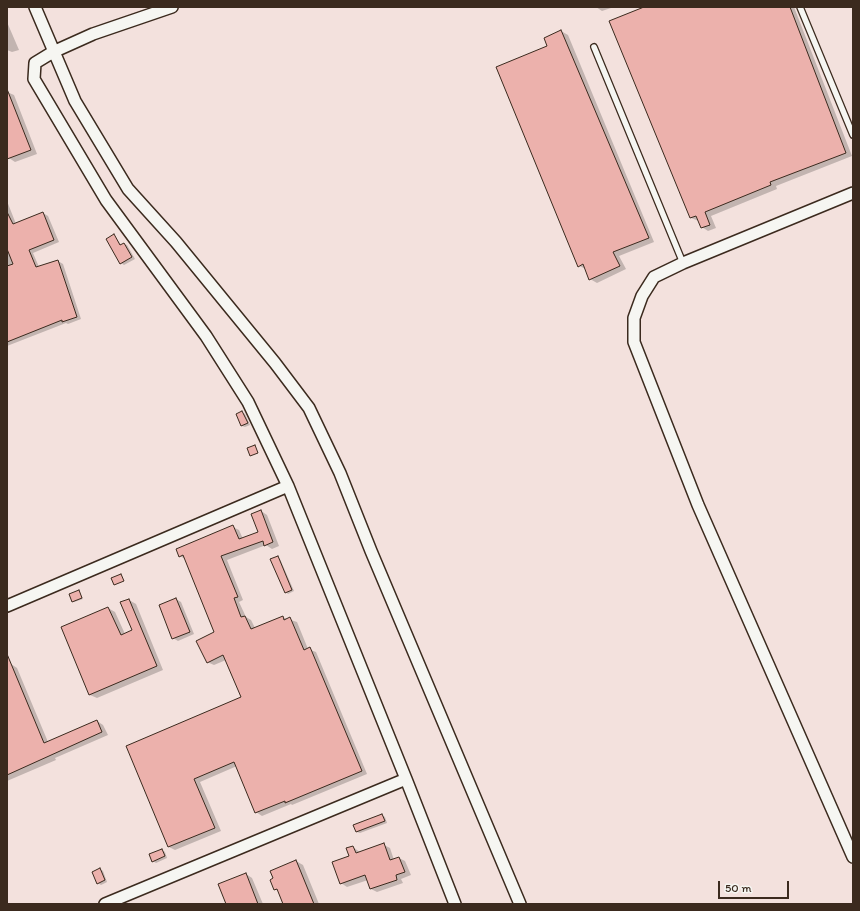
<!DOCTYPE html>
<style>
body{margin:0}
#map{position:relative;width:860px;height:911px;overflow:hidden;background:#f6f6f2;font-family:Itim,sans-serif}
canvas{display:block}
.frame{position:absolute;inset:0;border:8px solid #3b2a1e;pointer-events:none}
.scale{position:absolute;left:718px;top:881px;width:71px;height:18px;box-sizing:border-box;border:2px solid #3b2a1e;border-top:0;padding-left:5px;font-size:12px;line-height:14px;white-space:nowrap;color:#3b2a1e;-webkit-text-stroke:3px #f6f6f2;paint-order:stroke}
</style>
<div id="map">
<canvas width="860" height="911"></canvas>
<div class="frame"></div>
<div class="scale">50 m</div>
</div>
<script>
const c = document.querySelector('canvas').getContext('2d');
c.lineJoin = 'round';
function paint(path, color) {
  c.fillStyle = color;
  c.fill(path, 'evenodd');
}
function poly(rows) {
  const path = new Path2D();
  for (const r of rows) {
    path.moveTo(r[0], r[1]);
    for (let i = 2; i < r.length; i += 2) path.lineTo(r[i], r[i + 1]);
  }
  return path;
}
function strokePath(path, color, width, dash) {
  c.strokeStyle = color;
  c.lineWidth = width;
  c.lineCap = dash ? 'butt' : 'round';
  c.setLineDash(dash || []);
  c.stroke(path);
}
const built = poly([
 [7,7,853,7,853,904,7,904]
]);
const shadow = poly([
 [596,7,614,7,602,11],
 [647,7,794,7,852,156,776,186,777,189,711,216,716,228,708,231,702,227,699,221,691,218,610,22],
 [7,22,19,50,12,52,7,50],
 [561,31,568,35,654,242,619,256,626,269,597,283,590,279,586,269,579,266,548,46],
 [7,92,14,95,37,154,15,162,9,158,7,153],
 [7,201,16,224,43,213,48,216,59,242,33,253,39,267,58,261,63,264,81,319,68,324,66,323,7,346],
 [114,235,121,245,124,244,127,245,135,259,124,265,121,263],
 [242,412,245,414,250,425,245,427,242,426,237,414],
 [261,511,267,515,279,546,272,549,266,545,227,560,243,600,239,602,246,617,251,620,255,628,282,617,297,622,308,649,316,652,367,774,292,805,291,804,262,816,256,812,237,766,200,782,221,831,175,850,169,847,128,746,242,698,226,660,214,665,207,662,215,633,185,559,180,556,233,527,239,530,243,539,259,533],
 [277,557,280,559,294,591,288,594,286,592],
 [79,591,83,599,74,602,73,602],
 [176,599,181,602,194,634,178,641,173,638],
 [129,600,136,604,163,670,97,698,90,695,62,628,108,608,115,612,125,634,133,631],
 [11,664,17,668,48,742,97,721,103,725,108,735,55,758,56,760,7,781,7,666],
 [382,815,385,817,387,823,360,833,357,832,355,826],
 [384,845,390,848,394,860,399,858,405,861,411,875,401,879,403,883,377,892,371,889,368,880,347,887,341,883,350,856,347,849,353,847,361,853],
 [162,850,165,852,167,858,156,863,153,861],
 [296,861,303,865,319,904,284,904,280,892,275,889],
 [100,869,103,871,107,882,101,885,98,883],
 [246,874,252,878,263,904,227,904]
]);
const building = poly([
 [644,7,790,7,846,153,770,182,771,185,705,212,710,225,701,228,696,216,690,218,609,21,644,7],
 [561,30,649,238,613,252,620,266,589,280,583,264,578,267,496,67,547,46,544,38,561,30],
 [7,89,31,150,7,159,7,89],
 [7,212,13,224,43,212,54,240,29,250,36,267,58,260,77,317,62,322,62,320,7,342,7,266,13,264,7,249,7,212],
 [114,234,120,245,124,243,132,257,120,264,106,239,114,234],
 [242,411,248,423,241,426,236,414,242,411],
 [255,445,258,453,250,456,247,448,255,445],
 [261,510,273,542,264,546,263,541,221,556,238,597,234,598,241,617,245,616,251,629,283,616,284,620,290,617,304,650,310,647,362,771,285,803,285,801,255,813,234,762,194,779,215,828,168,847,126,746,241,697,223,655,207,663,196,641,214,632,183,555,179,557,176,549,233,525,239,539,258,532,251,514,261,510],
 [278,556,292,590,285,593,270,559,278,556],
 [121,574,124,581,114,585,111,578,121,574],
 [79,590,82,598,72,602,69,594,79,590],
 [176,598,190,632,172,639,159,605,176,598],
 [129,599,157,666,89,695,61,627,108,607,121,635,132,630,120,602,129,599],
 [7,654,44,743,97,720,102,732,7,775,7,654],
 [382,814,385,821,356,832,353,825,382,814],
 [384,843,390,860,399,857,405,872,396,875,397,880,370,889,365,875,340,884,332,862,349,856,346,848,353,846,356,853,384,843],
 [162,849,165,856,152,862,149,854,162,849],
 [296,860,314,904,283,904,277,889,274,890,270,880,273,878,270,871,296,860],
 [100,868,105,880,97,884,92,872,100,868],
 [246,873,258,904,226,904,218,884,246,873]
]);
const lane = poly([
 [800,7,853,135],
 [594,47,683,263]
]);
const street = poly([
 [35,7,75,101,128,189,176,242,275,363,309,408,340,473,371,551,520,904],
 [172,7,93,34,53,52,35,63,34,79,106,200,206,336,248,402,288,486,406,779],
 [853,193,683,263,654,277,642,296,634,318,634,342,698,505,853,857],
 [7,606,288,486],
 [105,904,406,779,455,904]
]);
paint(built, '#f3e1dd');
paint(shadow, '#0003');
paint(building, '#ecb1ac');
strokePath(building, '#3b2a1e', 1);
strokePath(lane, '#3b2a1e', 8);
strokePath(street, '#3b2a1e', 14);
strokePath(lane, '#f6f6f2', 5.5);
strokePath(street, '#f6f6f2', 11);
</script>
